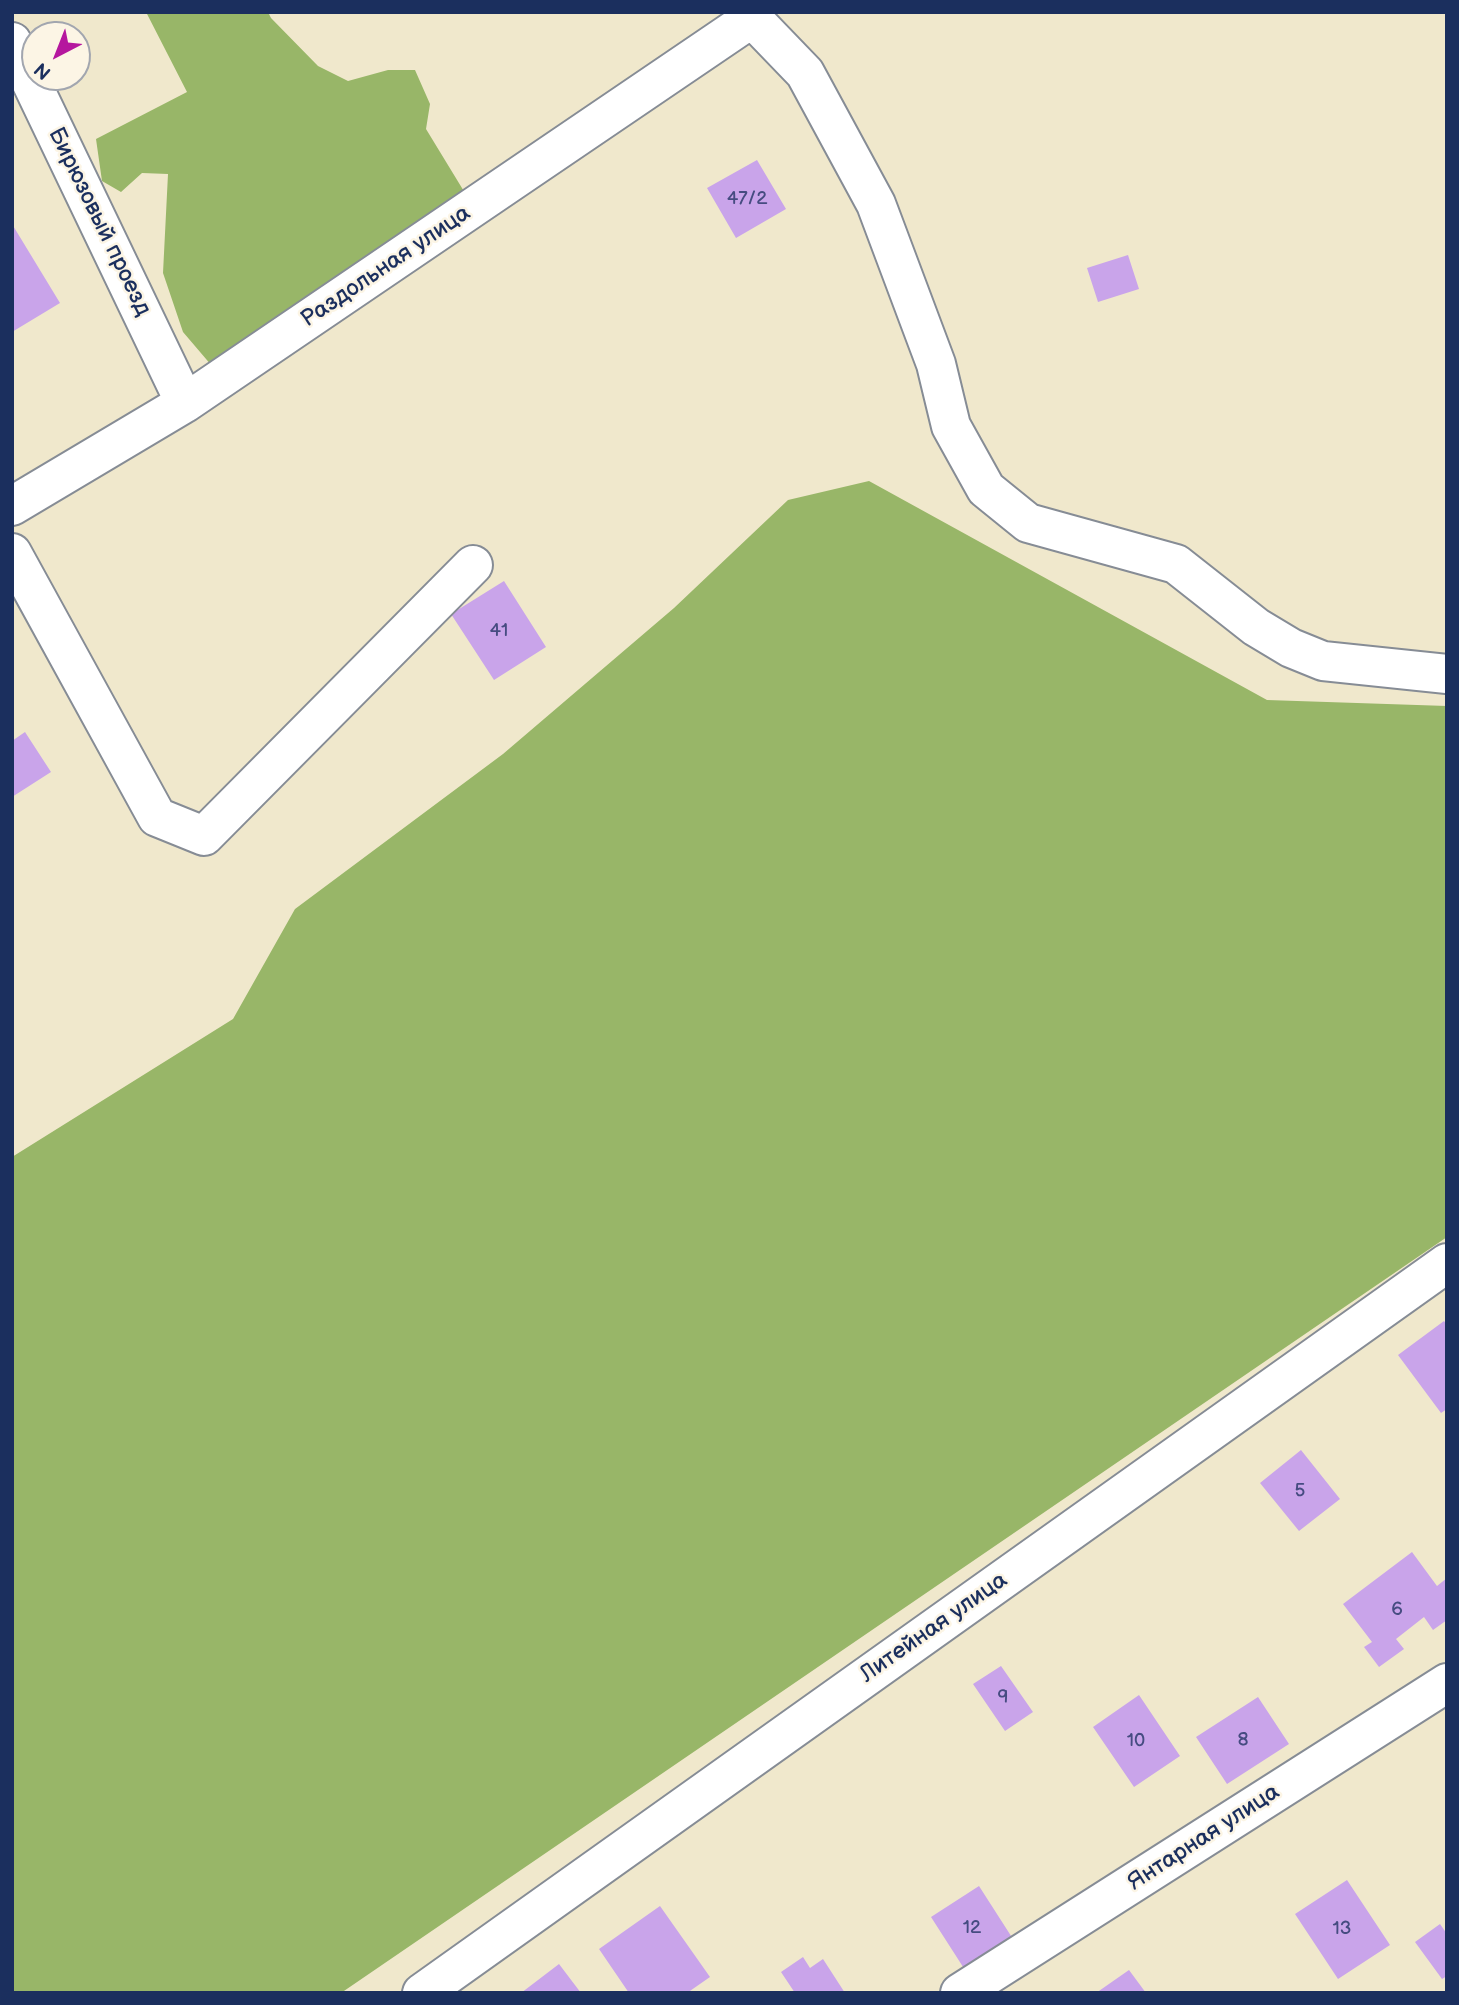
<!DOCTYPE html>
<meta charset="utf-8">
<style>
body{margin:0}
#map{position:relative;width:1459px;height:2005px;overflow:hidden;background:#f0e8cc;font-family:"Balsamiq Sans",sans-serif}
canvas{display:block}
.frame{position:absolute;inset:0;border:14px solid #1b2f5e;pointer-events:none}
.north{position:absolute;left:21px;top:21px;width:70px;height:70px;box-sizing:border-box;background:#fcf5e5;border:2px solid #a2a6af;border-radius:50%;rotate:222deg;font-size:19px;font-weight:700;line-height:28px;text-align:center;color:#1b2f5e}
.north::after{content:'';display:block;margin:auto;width:24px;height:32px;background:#b5179e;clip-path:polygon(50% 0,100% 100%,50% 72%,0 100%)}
</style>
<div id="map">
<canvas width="1459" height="2005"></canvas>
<div class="frame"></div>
<div class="north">N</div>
</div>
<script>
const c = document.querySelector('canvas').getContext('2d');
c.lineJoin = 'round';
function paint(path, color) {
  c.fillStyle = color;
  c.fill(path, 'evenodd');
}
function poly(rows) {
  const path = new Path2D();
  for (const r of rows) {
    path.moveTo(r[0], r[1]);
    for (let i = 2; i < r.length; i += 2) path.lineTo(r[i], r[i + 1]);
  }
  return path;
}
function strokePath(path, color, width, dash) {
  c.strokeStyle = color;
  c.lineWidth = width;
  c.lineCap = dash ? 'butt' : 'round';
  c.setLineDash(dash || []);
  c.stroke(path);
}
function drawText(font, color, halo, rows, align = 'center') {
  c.font = font + ' "Balsamiq Sans",sans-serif';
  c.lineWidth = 5;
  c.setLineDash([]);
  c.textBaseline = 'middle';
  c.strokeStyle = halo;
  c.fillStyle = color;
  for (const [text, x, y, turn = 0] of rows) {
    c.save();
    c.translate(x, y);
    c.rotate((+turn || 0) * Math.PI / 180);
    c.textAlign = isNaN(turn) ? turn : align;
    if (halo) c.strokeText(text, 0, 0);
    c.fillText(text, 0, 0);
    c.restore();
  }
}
const forest = poly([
 [146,12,268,12,271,18,318,66,348,81,388,70,415,70,430,104,426,129,465,193,212,366,183,332,163,273,168,174,142,173,121,192,102,181,96,139,187,92],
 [869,481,1267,700,1447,706,1447,1237,341,1993,12,1993,12,1157,233,1019,295,909,503,754,674,608,788,500]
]);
const building = poly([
 [757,160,786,209,736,238,707,188],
 [12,224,60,303,12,332],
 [1128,255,1139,289,1098,302,1087,268],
 [504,581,546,647,494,680,451,614],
 [25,732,51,772,12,797,12,741],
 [1444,1321,1447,1325,1447,1409,1441,1413,1398,1355],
 [1301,1450,1340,1499,1299,1531,1260,1483],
 [1412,1552,1437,1586,1447,1578,1447,1620,1433,1630,1424,1617,1396,1639,1404,1649,1379,1667,1364,1647,1372,1642,1343,1604],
 [1001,1666,1033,1712,1005,1731,973,1684],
 [1139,1695,1180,1756,1134,1787,1093,1727],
 [1258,1697,1289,1744,1227,1784,1196,1737],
 [1347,1880,1390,1945,1338,1979,1295,1914],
 [979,1886,1013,1939,965,1970,931,1917],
 [660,1906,710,1977,687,1993,629,1993,599,1949],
 [1440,1924,1447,1934,1447,1976,1442,1979,1415,1942],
 [803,1957,810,1968,823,1959,845,1993,795,1993,781,1972],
 [559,1964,581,1993,521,1993],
 [1129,1970,1146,1993,1096,1993]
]);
const minor = poly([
 [751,12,752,18,805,73,876,204,936,364,951,426,986,489,1028,523,1176,564,1256,627,1291,648,1323,661,1447,674],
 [12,42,185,403],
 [12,506,185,403,752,18],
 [12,553,157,817,204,836,473,565],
 [422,1993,1447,1263],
 [960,1993,1447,1683]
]);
const numberNames = [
 ["47/2",747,199],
 ["41",499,631],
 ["5",1300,1491],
 ["6",1397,1610],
 ["9",1003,1698],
 ["8",1243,1740],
 ["10",1136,1741],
 ["12",972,1928],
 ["13",1342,1929]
];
const streetNames = [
 ["Бирюзовый проезд",99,222,64],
 ["Раздольная улица",386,267,-34],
 ["Литейная улица",934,1628,-35],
 ["Янтарная улица",1204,1838,-33]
];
paint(forest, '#98b668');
paint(building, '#c9a4ea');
strokePath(minor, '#868c95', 42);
strokePath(minor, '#fff', 38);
drawText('19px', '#464c81', null, numberNames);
drawText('23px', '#1b2f5e', '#fcf5e5', streetNames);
</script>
